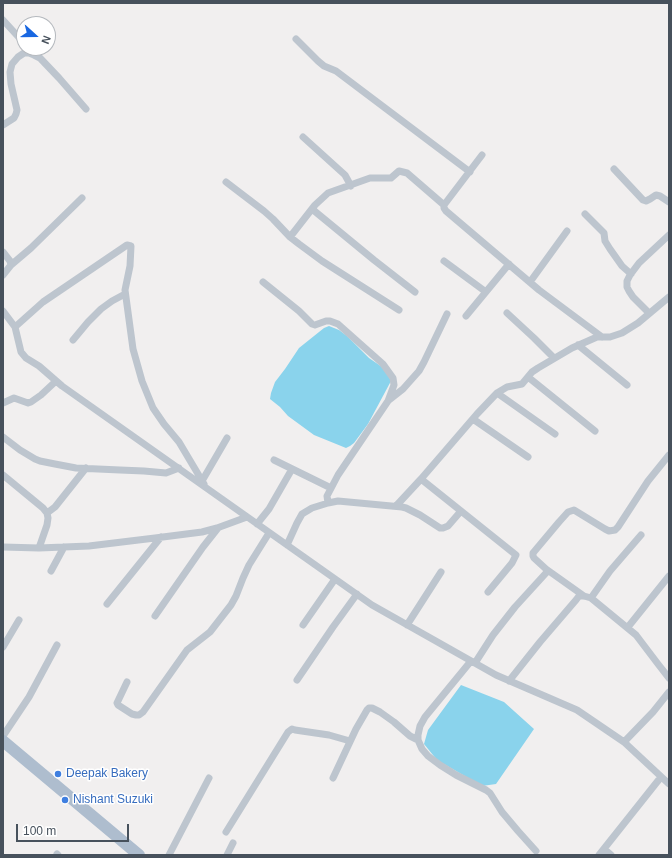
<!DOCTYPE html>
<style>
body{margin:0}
#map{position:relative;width:672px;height:858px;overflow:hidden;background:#f1efef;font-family:Arial,sans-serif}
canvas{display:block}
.frame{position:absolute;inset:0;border:4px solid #47515c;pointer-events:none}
.north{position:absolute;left:16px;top:16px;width:40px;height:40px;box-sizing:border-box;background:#fff;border:1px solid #b5b9be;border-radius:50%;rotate:111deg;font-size:11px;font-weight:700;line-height:16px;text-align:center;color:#47515c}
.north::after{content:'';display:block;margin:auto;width:14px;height:18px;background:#1967e1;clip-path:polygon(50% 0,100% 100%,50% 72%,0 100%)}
.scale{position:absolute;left:16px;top:824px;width:113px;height:18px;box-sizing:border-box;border:2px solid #47515c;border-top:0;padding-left:5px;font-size:12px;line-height:14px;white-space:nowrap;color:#47515c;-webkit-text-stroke:3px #fff;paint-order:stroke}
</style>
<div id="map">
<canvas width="672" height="858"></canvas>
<div class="frame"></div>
<div class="north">N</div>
<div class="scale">100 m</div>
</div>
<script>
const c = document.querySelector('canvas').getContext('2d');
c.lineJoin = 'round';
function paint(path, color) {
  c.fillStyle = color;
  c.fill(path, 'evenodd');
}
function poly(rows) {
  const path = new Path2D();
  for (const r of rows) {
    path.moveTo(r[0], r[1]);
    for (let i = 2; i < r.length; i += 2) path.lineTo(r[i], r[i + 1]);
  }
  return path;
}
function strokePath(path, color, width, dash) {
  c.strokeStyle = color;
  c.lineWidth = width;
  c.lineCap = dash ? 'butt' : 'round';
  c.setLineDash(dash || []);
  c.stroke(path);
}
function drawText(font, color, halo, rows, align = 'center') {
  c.font = font + ' Arial,sans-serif';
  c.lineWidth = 3;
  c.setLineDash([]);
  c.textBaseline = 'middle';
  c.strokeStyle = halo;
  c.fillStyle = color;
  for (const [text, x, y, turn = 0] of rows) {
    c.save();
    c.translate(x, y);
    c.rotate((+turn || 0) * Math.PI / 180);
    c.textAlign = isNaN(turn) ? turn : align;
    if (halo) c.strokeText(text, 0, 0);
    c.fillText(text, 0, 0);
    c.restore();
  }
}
const water = poly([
 [329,326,339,330,347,336,369,358,385,369,391,381,368,424,354,443,350,446,346,448,314,435,288,416,280,407,270,399,271,393,275,382,285,369,299,348,324,328],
 [461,685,504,702,534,729,496,784,482,786,437,760,424,744,428,730]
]);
const street = poly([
 [3,20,24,43],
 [296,39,318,61,324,66,336,71,470,172],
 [3,125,14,118,16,114,17,110,11,84,10,72,12,64,18,57,24,53,29,53,34,55,40,58,59,78,86,109],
 [303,137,345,175,351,186],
 [482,155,444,205,444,208,446,211,539,290,602,337],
 [614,169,643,200,646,201,650,199,656,195,660,196,669,202],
 [226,182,264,211,273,219,290,237,299,244,322,261,399,310],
 [312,209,374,260,415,292],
 [585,214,604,233,605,241,610,249,622,266,631,274],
 [290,237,315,205,328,193,370,178,391,178,399,171,407,173,444,205],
 [3,252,10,261,11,265,3,275],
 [444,261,486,292],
 [11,265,31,248,82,198],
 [263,282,299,311,312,324,315,325,326,321,330,321,338,324,383,364,393,378,394,385,388,401,338,475,327,496,328,503],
 [530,282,567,231],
 [3,311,15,327,21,352,26,358,39,366,62,386,372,605,496,675,577,710,624,742,669,784],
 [507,313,534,338,554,358],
 [649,313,633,297,629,291,627,287,627,281,630,275,639,263,669,235],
 [466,316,509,264],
 [15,327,43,302,127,245,131,246,130,266,125,290,133,349,142,381,153,408,164,424,179,442,204,484],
 [73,340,88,322,101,309,112,301,125,294],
 [578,345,627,385],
 [528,377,595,431],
 [497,393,555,434],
 [389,400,403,389,419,371,424,362,447,314],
 [3,403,14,398,28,403,31,402,41,395,56,381],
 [473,419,528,457],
 [3,437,20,450,35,459,40,461,55,464,76,468,120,470,144,471,166,473,179,468],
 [274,460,331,488],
 [3,475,43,508,47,513,48,518,47,525,39,548],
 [421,479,516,555,512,563,488,592],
 [202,481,227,438],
 [396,506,421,479,477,414,497,393,507,387,522,384,532,372,538,368,572,348,597,337,610,337,622,333,638,323,669,297],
 [47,513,55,507,86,468],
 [257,524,269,509,292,469],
 [287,545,297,523,302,514,312,508,328,503,338,501,402,507,406,508,420,515,440,528,443,528,448,526,461,511],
 [3,547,39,548,89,546,155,538,202,532,217,528,247,517],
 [546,569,584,596],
 [51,571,64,547],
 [591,598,610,571,641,535],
 [107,604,161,537],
 [155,616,203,547,218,528],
 [303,625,335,579],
 [407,625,441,572],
 [628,627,669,576],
 [3,647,19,620],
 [471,661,425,717,420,726,418,735,418,740,422,749,428,756,440,765,456,775,486,790,490,793,502,812,518,831,536,851],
 [475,663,493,635,515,607,546,573,547,570,546,569,534,558,533,556,533,553,559,522,568,512,574,510,605,529,609,531,615,530,618,527,648,481,669,455],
 [297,680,333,627,357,594],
 [509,681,540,642,576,600,579,596,584,596,591,598,636,635,658,664,669,678],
 [127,682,117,703,118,705,132,714,136,715,139,715,143,712,187,650,210,632,231,605,236,596,243,578,249,565,269,533],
 [3,736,29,697,57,645],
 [624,742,653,712,669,692],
 [333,778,356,729,367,710,369,708,372,708,380,712,394,722,410,736,418,740],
 [226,832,288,732,292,729,295,730,329,735,350,741],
 [604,849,611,855],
 [57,854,58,855],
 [169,855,209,778],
 [227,855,233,843],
 [599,855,661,777]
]);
const primary = poly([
 [3,741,139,855]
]);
const markers = [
 [58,774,4,"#3f7fe0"],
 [65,800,4,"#3f7fe0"]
];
const shopNames = [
 ["Deepak Bakery",66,774],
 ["Nishant Suzuki",73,800]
];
paint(water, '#8ad3ec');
strokePath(street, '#bdc5ce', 7);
strokePath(primary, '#aebdce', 12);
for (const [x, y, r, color] of markers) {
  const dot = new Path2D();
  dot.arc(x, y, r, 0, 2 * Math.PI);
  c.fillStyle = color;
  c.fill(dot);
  strokePath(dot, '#fff', 1.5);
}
drawText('12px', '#366cbe', '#fff', shopNames, 'left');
</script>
